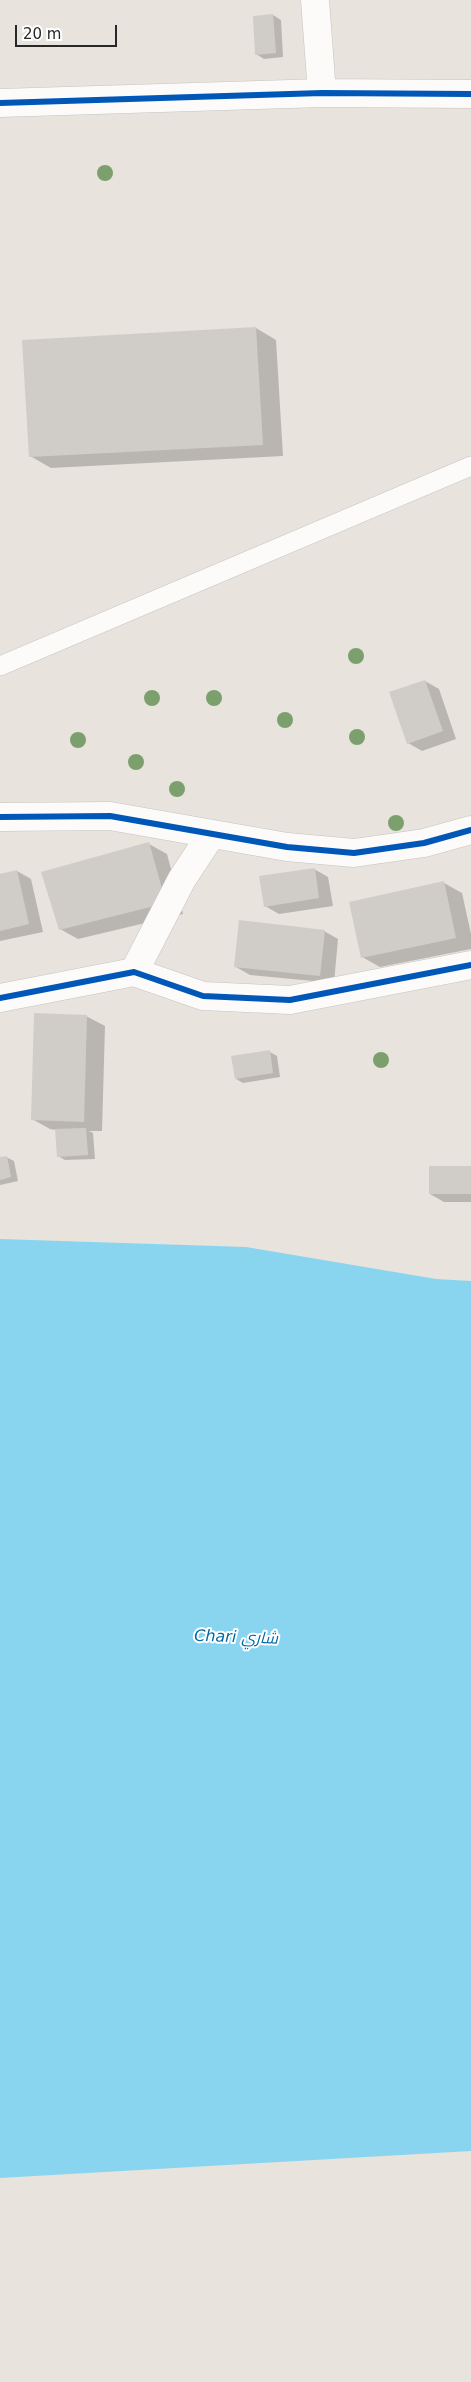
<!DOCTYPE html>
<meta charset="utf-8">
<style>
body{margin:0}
#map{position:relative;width:471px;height:2382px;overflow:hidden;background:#e8e3dc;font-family:"DejaVu Sans",sans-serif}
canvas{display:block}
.scale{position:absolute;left:15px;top:25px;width:102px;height:22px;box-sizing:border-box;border:2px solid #282828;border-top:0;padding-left:6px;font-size:15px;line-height:18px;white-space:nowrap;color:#282828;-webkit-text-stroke:4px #fff;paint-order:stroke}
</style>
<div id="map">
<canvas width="471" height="2382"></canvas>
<div class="scale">20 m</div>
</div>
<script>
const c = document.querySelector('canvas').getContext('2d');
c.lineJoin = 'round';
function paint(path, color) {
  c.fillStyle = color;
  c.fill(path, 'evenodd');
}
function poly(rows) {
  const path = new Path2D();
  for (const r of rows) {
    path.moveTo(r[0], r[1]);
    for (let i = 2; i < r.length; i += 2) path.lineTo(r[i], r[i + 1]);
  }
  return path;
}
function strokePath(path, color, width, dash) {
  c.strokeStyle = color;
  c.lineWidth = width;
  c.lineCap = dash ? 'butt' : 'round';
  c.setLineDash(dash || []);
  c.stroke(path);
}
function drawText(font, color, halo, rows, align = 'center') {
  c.font = font + ' "DejaVu Sans",Cairo,sans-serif';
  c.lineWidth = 4;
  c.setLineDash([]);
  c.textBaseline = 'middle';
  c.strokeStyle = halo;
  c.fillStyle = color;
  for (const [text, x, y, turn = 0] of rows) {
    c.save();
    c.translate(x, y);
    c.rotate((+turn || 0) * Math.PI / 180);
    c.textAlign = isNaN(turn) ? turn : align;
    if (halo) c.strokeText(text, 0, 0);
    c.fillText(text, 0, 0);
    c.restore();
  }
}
const water = poly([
 [0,1239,246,1247,436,1279,471,1281,471,2151,0,2178]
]);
const shadow = poly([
 [273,15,281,20,283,57,264,59,256,54,254,17],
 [256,328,276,340,283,456,51,468,30,456],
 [425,681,439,689,456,739,422,751,408,743],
 [149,844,167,854,183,914,78,939,60,929],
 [314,869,328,877,333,906,279,914,265,906],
 [17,871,31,879,43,932,0,941,0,875],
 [444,883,462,893,471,934,471,949,380,967,362,957],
 [324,931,338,939,334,983,250,975,236,967],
 [86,1016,105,1026,102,1131,89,1131,93,1133,95,1159,65,1160,58,1156,56,1130,50,1129,32,1119],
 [270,1052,277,1056,280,1077,243,1083,236,1079],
 [6,1157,14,1161,18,1181,0,1185,0,1158],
 [471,1168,471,1202,444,1202,430,1194]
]);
const building = poly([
 [273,14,276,53,255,55,253,16],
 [256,327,263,445,29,457,22,340],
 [425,680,443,731,407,744,389,692],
 [149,842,166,903,59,930,41,872],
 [315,868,319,898,264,907,259,876],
 [17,870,29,924,0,931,0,874],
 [444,881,456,938,361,958,349,902],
 [239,920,325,930,320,976,234,967],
 [34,1013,87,1015,84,1122,31,1120],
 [270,1050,273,1073,235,1079,231,1056],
 [86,1128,88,1155,57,1157,55,1129],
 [7,1156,11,1177,0,1180,0,1157],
 [429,1166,471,1166,471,1194,429,1194]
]);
const lane = poly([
 [0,666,471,466]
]);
const street = poly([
 [315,0,322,93],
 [0,103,322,93,471,94],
 [0,817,110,816,287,847,354,853,424,843,471,830],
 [134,972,182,879,211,835],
 [0,998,134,972,203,996,290,1000,471,965]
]);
const cycleway = poly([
 [0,103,322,93,471,94],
 [0,817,110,816,287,847,354,853,424,843,471,830],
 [0,998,134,972,203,996,290,1000,471,965]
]);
const trees = [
 [105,173],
 [356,656],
 [152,698],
 [214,698],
 [285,720],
 [357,737],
 [78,740],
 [136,762],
 [177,789],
 [396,823],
 [381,1060]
];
const waterNames = [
 ["Chari شاري",236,1638,2]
];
paint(water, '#89d5f0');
paint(shadow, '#0003');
paint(building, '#d0cdc8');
strokePath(lane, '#c4c3c3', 20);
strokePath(street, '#c4c3c3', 29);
strokePath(lane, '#fcfbfa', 19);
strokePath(street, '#fcfbfa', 28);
strokePath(cycleway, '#0057b8', 6);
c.fillStyle = '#7ca06d';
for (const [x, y] of trees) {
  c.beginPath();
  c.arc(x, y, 8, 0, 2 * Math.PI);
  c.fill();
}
drawText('italic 16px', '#016aa3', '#fff', waterNames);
</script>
